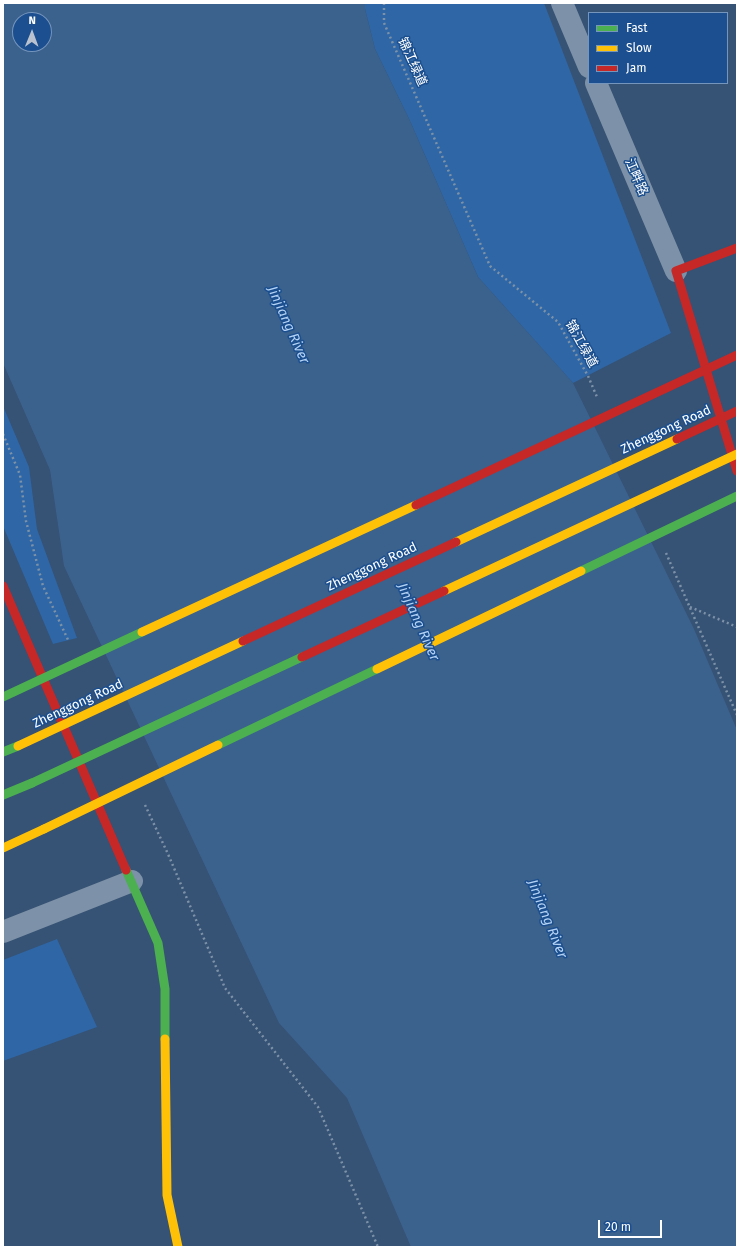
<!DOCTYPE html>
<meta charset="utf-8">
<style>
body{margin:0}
#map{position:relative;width:740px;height:1250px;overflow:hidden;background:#365274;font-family:"Fira Sans",sans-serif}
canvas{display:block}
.frame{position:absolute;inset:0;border:4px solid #fff;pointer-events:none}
.legend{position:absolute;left:588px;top:12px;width:140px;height:72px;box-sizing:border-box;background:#1b4f8f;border:1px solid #7695bc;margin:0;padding:5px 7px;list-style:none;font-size:12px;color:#fff}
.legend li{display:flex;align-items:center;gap:8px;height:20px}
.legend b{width:20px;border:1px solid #7695bc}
.north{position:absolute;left:12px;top:12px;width:40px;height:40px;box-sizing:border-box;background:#1b4f8f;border:1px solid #7695bc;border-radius:50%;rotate:1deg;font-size:11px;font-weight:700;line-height:16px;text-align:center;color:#fff}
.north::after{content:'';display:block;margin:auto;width:14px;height:18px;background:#b9c2ce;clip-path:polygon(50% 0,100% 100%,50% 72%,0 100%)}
.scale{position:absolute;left:598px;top:1220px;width:64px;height:18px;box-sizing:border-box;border:2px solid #fff;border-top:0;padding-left:5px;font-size:12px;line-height:14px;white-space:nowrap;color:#fff;-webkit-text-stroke:3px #1b4f8f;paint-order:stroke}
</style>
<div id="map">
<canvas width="740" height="1250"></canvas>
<div class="frame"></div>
<ul class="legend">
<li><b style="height:5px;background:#4caf50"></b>Fast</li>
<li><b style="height:5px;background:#ffc107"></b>Slow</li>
<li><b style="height:5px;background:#c62828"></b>Jam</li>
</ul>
<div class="north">N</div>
<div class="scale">20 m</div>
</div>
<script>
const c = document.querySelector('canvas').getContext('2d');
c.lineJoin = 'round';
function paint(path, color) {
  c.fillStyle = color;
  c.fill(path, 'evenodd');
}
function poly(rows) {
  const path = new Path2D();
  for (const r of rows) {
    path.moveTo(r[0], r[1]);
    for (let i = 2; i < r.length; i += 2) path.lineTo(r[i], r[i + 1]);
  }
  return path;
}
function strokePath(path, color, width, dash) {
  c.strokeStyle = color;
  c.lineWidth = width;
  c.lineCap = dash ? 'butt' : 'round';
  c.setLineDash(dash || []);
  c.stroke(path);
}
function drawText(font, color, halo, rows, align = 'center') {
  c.font = font + ' "Fira Sans","Noto Sans SC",sans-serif';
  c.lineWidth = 3;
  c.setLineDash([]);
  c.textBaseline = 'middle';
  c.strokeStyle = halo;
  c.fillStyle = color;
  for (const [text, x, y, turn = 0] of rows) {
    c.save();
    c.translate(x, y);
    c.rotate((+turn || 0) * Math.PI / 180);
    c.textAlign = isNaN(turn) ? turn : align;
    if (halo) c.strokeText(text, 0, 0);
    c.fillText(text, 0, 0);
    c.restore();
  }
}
const green = poly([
 [365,3,544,3,671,333,573,383,478,277,410,121,375,49,365,9],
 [3,406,29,467,37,529,77,638,53,644,3,526],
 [57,939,97,1027,3,1061,3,960]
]);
const water = poly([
 [3,3,365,3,365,9,375,49,410,121,478,277,573,383,694,629,737,730,737,1247,411,1247,347,1098,279,1023,64,566,50,470,3,363],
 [20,20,44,20,44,44,20,44]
]);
const path = poly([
 [384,3,384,23,490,266,558,322,588,376,597,397],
 [3,434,20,475,26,521,43,586,69,642],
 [666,553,737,715],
 [690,607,737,627],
 [145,805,168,854,225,988,318,1107,378,1247]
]);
const street = poly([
 [562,3,589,67],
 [596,83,676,271],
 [3,932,132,881]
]);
const fast = poly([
 [3,752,18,746],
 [3,795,32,783],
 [126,870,158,943,165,989,165,1039]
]);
const slow = poly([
 [3,848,44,829],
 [165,1039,167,1195,178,1247]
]);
const jam = poly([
 [737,248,676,271,737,471],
 [3,586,126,870]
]);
const fastBridge = poly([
 [581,571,737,496],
 [3,697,142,632],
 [218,745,377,669],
 [32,783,302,657]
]);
const slowBridge = poly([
 [456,542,677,439],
 [444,591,737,454],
 [142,632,416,505],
 [377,669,581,571],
 [18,746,243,641],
 [44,829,218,745]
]);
const jamBridge = poly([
 [677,439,737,411],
 [416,505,737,355],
 [243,641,456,542],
 [302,657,444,591]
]);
const streetNames = [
 ["锦江绿道",412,62,66],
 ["江畔路",636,177,67],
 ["锦江绿道",581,344,61],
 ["Zhenggong Road",666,430,-25],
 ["Zhenggong Road",372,567,-25],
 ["Zhenggong Road",78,704,-25]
];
const waterNames = [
 ["Jinjiang River",288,325,66],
 ["Jinjiang River",418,622,66],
 ["Jinjiang River",547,919,68]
];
paint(green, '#2f66a5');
paint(water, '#3b618d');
strokePath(path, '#7d92a8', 2.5, [2, 3]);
strokePath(street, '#7d92a8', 22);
strokePath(fast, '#4caf50', 9);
strokePath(slow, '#ffc107', 9);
strokePath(jam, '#c62828', 9);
strokePath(fastBridge, '#4caf50', 9);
strokePath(slowBridge, '#ffc107', 9);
strokePath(jamBridge, '#c62828', 9);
drawText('13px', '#fff', '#1b4f8f', streetNames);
drawText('italic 14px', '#b5d3f5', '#1b4f8f', waterNames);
</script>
